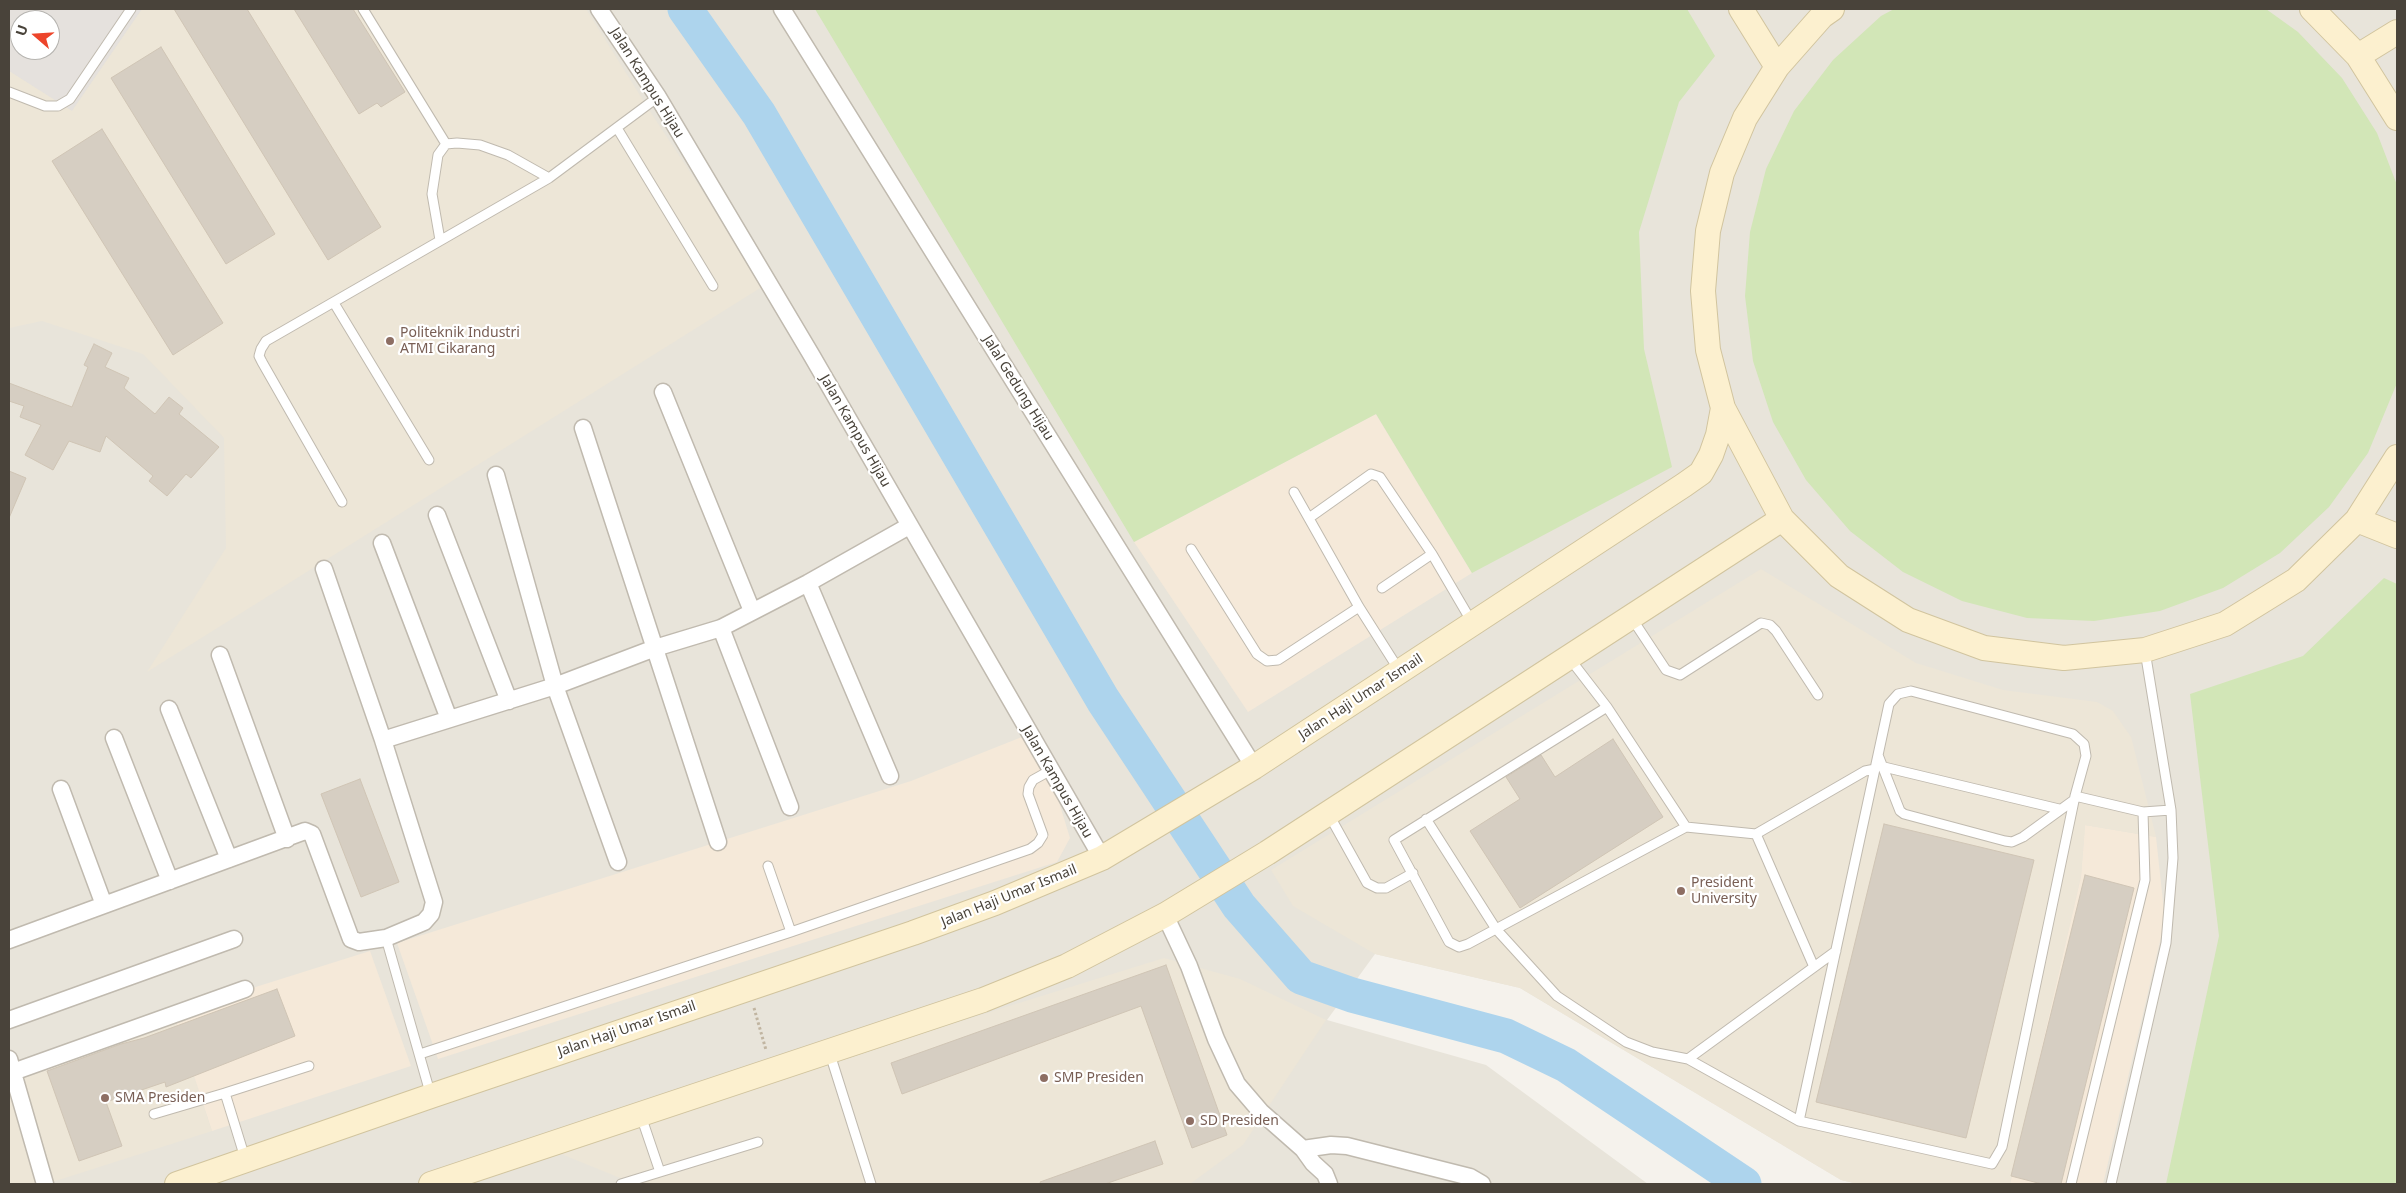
<!DOCTYPE html>
<style>
body{margin:0}
#map{position:relative;width:2406px;height:1193px;overflow:hidden;background:#f5f2ec;font-family:"Noto Sans",sans-serif}
canvas{display:block}
.frame{position:absolute;inset:0;border:10px solid #49433a;pointer-events:none}
.north{position:absolute;left:10px;top:10px;width:50px;height:50px;box-sizing:border-box;background:#fff;border:1px solid #b6b4b0;border-radius:50%;rotate:289deg;font-size:14px;font-weight:700;line-height:20px;text-align:center;color:#49433a}
.north::after{content:'';display:block;margin:auto;width:18px;height:22px;background:#ed452b;clip-path:polygon(50% 0,100% 100%,50% 72%,0 100%)}
</style>
<div id="map">
<canvas width="2406" height="1193"></canvas>
<div class="frame"></div>
<div class="north">U</div>
</div>
<script>
const c = document.querySelector('canvas').getContext('2d');
c.lineJoin = 'round';
function paint(path, color) {
  c.fillStyle = color;
  c.fill(path, 'evenodd');
}
function poly(rows) {
  const path = new Path2D();
  for (const r of rows) {
    path.moveTo(r[0], r[1]);
    for (let i = 2; i < r.length; i += 2) path.lineTo(r[i], r[i + 1]);
  }
  return path;
}
function strokePath(path, color, width, dash) {
  c.strokeStyle = color;
  c.lineWidth = width;
  c.lineCap = dash ? 'butt' : 'round';
  c.setLineDash(dash || []);
  c.stroke(path);
}
function drawText(font, color, halo, rows, align = 'center') {
  c.font = font + ' "Noto Sans",sans-serif';
  c.lineWidth = 4.5;
  c.setLineDash([]);
  c.textBaseline = 'middle';
  c.strokeStyle = halo;
  c.fillStyle = color;
  for (const [text, x, y, turn = 0] of rows) {
    c.save();
    c.translate(x, y);
    c.rotate((+turn || 0) * Math.PI / 180);
    c.textAlign = isNaN(turn) ? turn : align;
    if (halo) c.strokeText(text, 0, 0);
    c.fillText(text, 0, 0);
    c.restore();
  }
}
const residential = poly([
 [9,9,2397,9,2397,1184,1858,1184,1841,1180,1520,988,1375,954,1327,1020,1486,1065,1648,1184,9,1184],
 [20,20,50,20,50,50,20,50]
]);
const commercial = poly([
 [1376,414,1472,573,1248,712,1134,542],
 [1037,731,1070,838,1057,862,438,1059,397,943,911,781],
 [2085,825,2156,837,2165,920,2103,1184,2010,1184,2081,876],
 [370,951,411,1066,212,1131,173,1013]
]);
const industrial = poly([
 [9,9,142,9,72,111,9,71],
 [20,20,50,20,50,50,20,50]
]);
const education = poly([
 [142,9,586,9,653,116,765,285,147,672,226,548,224,438,143,354,42,321,9,328,9,71,72,111],
 [1761,569,1916,663,2003,690,2097,702,2113,711,2131,737,2156,837,2085,825,2081,876,2010,1184,1858,1184,1841,1180,1520,988,1375,954,1293,906,1271,870],
 [1164,958,1240,979,1326,1020,1243,1145,1190,1184,635,1184,549,1149],
 [173,1013,212,1131,46,1184,9,1184,9,1065]
]);
const green = poly([
 [815,9,1687,9,1715,56,1679,102,1639,232,1644,349,1672,467,1472,573,1376,414,1134,542],
 [1894,9,2266,9,2298,32,2342,78,2377,133,2397,185,2397,383,2368,453,2329,507,2280,553,2223,588,2160,611,2094,621,2027,618,1962,601,1903,572,1850,531,1806,480,1773,422,1753,361,1745,296,1750,232,1766,169,1794,111,1833,60,1881,16],
 [2384,578,2397,584,2397,1184,2166,1184,2219,936,2190,694,2303,656]
]);
const river = poly([
 [685,9,759,114,1103,700,1239,906,1301,977,1352,995,1506,1036,1566,1065,1744,1184]
]);
const building = poly([
 [174,9,247,9,381,227,328,260,174,9],
 [294,9,353,9,405,92,381,107,377,103,359,114,294,9],
 [161,47,275,234,226,264,111,78,161,47],
 [102,129,223,323,173,355,52,161,102,129],
 [94,344,112,353,105,367,129,378,124,388,155,414,169,397,183,408,179,414,219,447,191,478,186,474,167,496,149,481,153,476,106,436,100,452,69,441,53,470,25,455,41,425,20,417,24,406,9,401,9,383,72,407,88,367,84,365,94,344],
 [9,471,26,478,9,518,9,471],
 [1613,739,1663,817,1520,908,1470,831,1520,799,1506,777,1541,755,1555,777,1613,739],
 [360,779,399,882,361,897,321,794,360,779],
 [1884,824,2034,860,1966,1138,1816,1102,1884,824],
 [2085,875,2134,888,2061,1184,2042,1184,2011,1176,2085,875],
 [1166,965,1227,1135,1192,1148,1141,1006,902,1094,891,1063,1166,965],
 [277,989,295,1036,166,1087,165,1082,106,1102,122,1146,79,1161,47,1071,121,1044,144,1038,277,989],
 [1155,1141,1163,1164,1105,1184,1041,1184,1040,1182,1155,1141]
]);
const path = poly([
 [754,1008,766,1050]
]);
const lane = poly([
 [363,9,446,144],
 [9,92,45,106,58,106,70,99,131,9],
 [617,128,713,286],
 [440,240,432,194,438,155,446,144,457,143,480,145,508,155,549,178],
 [334,303,429,460],
 [1294,492,1359,607,1399,670],
 [342,502,262,362,259,356,261,349,266,341,549,178,658,97],
 [1309,518,1371,474,1380,477,1432,554,1473,624],
 [1191,549,1257,654,1267,661,1278,660,1359,607],
 [1382,588,1432,554],
 [1631,617,1666,670,1680,675,1761,623,1770,625,1776,631,1818,695],
 [1570,659,1607,707,1686,827],
 [1607,707,1394,840,1449,942,1459,947,1468,944,1686,827,1756,834,1865,771,1875,769],
 [1878,755,1900,811,1904,814,2005,841,2012,842,2023,837,2074,800],
 [1884,767,2059,809],
 [2075,796,2143,812,2171,810],
 [1328,813,1367,883,1377,888,1386,888,1413,873],
 [1426,819,1496,929,1557,996,1626,1042,1652,1052,1688,1059,1799,1121,1992,1164,2002,1147,2075,796,2086,756,2084,744,2073,734,1911,691,1898,694,1889,704,1799,1121],
 [1756,834,1814,967],
 [768,866,791,932],
 [386,938,431,1096],
 [829,1051,871,1184],
 [420,1054,791,932,1030,849,1038,843,1043,835,1028,794,1029,787,1033,780,1051,770],
 [1688,1059,1836,951],
 [225,1093,309,1066],
 [154,1114,225,1093,245,1158],
 [641,1116,660,1172,758,1142],
 [621,1184,660,1172],
 [2071,1184,2145,880,2143,812],
 [2111,1184,2166,943,2173,858,2171,810,2145,651]
]);
const street = poly([
 [599,9,658,97,812,356,1102,858],
 [782,9,1254,767],
 [663,392,752,611],
 [583,428,718,842],
 [496,475,555,686,618,862],
 [437,515,509,701],
 [382,543,449,719],
 [808,583,890,776],
 [721,628,790,807],
 [220,655,287,839],
 [169,709,229,859],
 [114,738,170,881],
 [383,740,555,686,655,648,721,628,808,583,909,526],
 [61,789,104,905],
 [1165,915,1189,966,1216,1039,1237,1084,1261,1112,1303,1149,1313,1163,1325,1174,1329,1184],
 [9,940,305,831,312,834,351,939,359,942,386,938,424,922,431,914,434,902,383,740,324,569],
 [9,1020,234,939],
 [9,1059,45,1184],
 [13,1072,245,989],
 [1303,1149,1331,1145,1347,1146,1470,1177,1482,1184]
]);
const secondary = poly([
 [1741,9,1777,67],
 [1832,9,1822,16,1777,67,1745,118,1722,173,1708,231,1703,291,1708,350,1723,408,1782,519,1839,576,1908,620,1984,648,2064,658,2145,650,2225,624,2296,580,2357,520,2397,457],
 [2312,9,2358,56,2397,118],
 [2358,56,2397,32],
 [2357,520,2397,536],
 [177,1184,431,1096,913,933,995,903,1102,858,1254,767,1684,485,1701,473,1711,455,1718,435,1723,408],
 [431,1184,983,1000,1067,966,1165,915,1267,853,1782,519]
]);
const markers = [
 [390,341,5,"#8d6e63"],
 [1681,891,5,"#8d6e63"],
 [1044,1078,5,"#8d6e63"],
 [105,1098,5,"#8d6e63"],
 [1190,1121,5,"#8d6e63"]
];
const streetNames = [
 ["Jalan Kampus Hijau",647,83,58],
 ["Jalal Gedung Hijau",1018,388,58],
 ["Jalan Kampus Hijau",855,431,60],
 ["Jalan Haji Umar Ismail",1361,697,-33],
 ["Jalan Kampus Hijau",1057,782,60],
 ["Jalan Haji Umar Ismail",1009,896,-22],
 ["Jalan Haji Umar Ismail",627,1029,-19]
];
const educationNames = [
 ["Politeknik Industri",400,333],
 ["ATMI Cikarang",400,349],
 ["President",1691,883],
 ["University",1691,899],
 ["SMP Presiden",1054,1078],
 ["SMA Presiden",115,1098],
 ["SD Presiden",1200,1121]
];
paint(residential, '#e8e4da');
paint(commercial, '#f5e9d9');
paint(industrial, '#e5e1dd');
paint(education, '#ede6d7');
paint(green, '#d2e6b7');
strokePath(river, '#add4ed', 35);
paint(building, '#d6cec2');
strokePath(building, '#d0c5b5', 1);
strokePath(lane, '#c0baaf', 11);
strokePath(street, '#c0baaf', 19);
strokePath(secondary, '#d1c49e', 26);
strokePath(path, '#c1b5a1', 3, [2.5, 2.5]);
strokePath(lane, '#fff', 9);
strokePath(street, '#fff', 16);
strokePath(secondary, '#fcf0cf', 24);
for (const [x, y, r, color] of markers) {
  const dot = new Path2D();
  dot.arc(x, y, r, 0, 2 * Math.PI);
  c.fillStyle = color;
  c.fill(dot);
  strokePath(dot, '#fff', 2);
}
drawText('14px', '#49433a', '#fff', streetNames);
drawText('14px', '#785e54', '#fff', educationNames, 'left');
</script>
